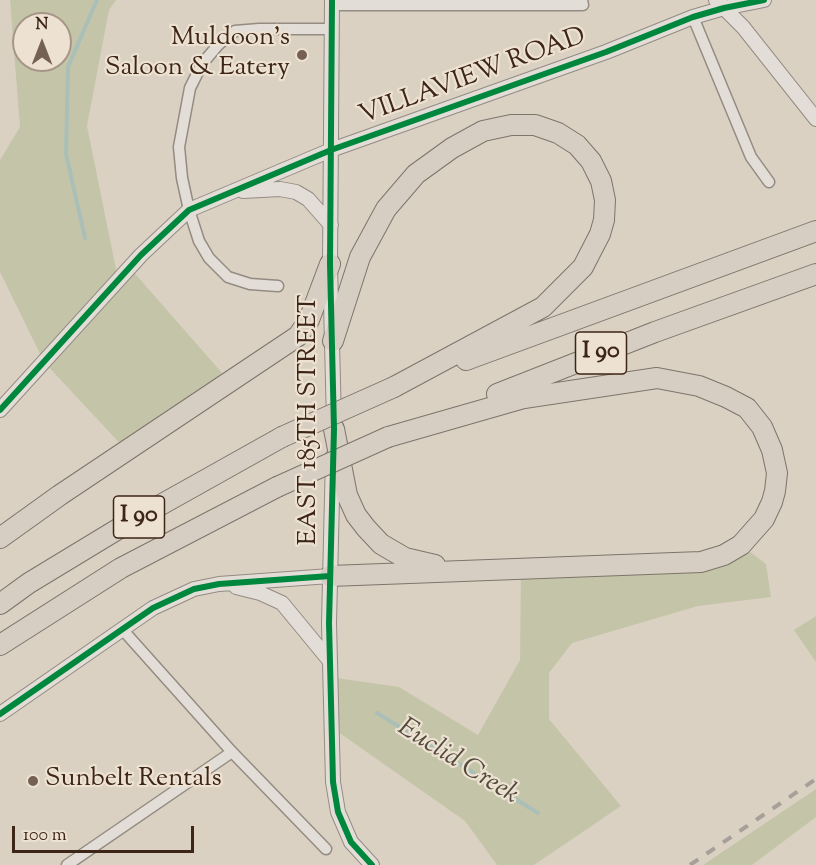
<!DOCTYPE html>
<style>
body{margin:0}
#map{position:relative;width:816px;height:865px;overflow:hidden;background:#dad1c3;font-family:"Sorts Mill Goudy",serif}
canvas{display:block}
.north{position:absolute;left:12px;top:12px;width:60px;height:60px;box-sizing:border-box;background:#ede2d2;border:2px solid #a79687;border-radius:50%;rotate:0deg;font-size:16px;font-weight:700;line-height:24px;text-align:center;color:#3d2517}
.north::after{content:'';display:block;margin:auto;width:21px;height:27px;background:#746153;clip-path:polygon(50% 0,100% 100%,50% 72%,0 100%)}
.scale{position:absolute;left:12px;top:826px;width:182px;height:27px;box-sizing:border-box;border:3px solid #3d2517;border-top:0;padding-left:8px;font-size:18px;line-height:21px;white-space:nowrap;color:#3d2517;-webkit-text-stroke:4px #ede2d2;paint-order:stroke}
</style>
<div id="map">
<canvas width="816" height="865"></canvas>
<div class="north">N</div>
<div class="scale">100 m</div>
</div>
<script>
const c = document.querySelector('canvas').getContext('2d');
c.lineJoin = 'round';
function paint(path, color) {
  c.fillStyle = color;
  c.fill(path, 'evenodd');
}
function poly(rows) {
  const path = new Path2D();
  for (const r of rows) {
    path.moveTo(r[0], r[1]);
    for (let i = 2; i < r.length; i += 2) path.lineTo(r[i], r[i + 1]);
  }
  return path;
}
function strokePath(path, color, width, dash) {
  c.strokeStyle = color;
  c.lineWidth = width;
  c.lineCap = dash ? 'butt' : 'round';
  c.setLineDash(dash || []);
  c.stroke(path);
}
function drawText(font, color, halo, rows, align = 'center') {
  c.font = font + ' "Sorts Mill Goudy",serif';
  c.lineWidth = 4.5;
  c.setLineDash([]);
  c.textBaseline = 'middle';
  c.strokeStyle = halo;
  c.fillStyle = color;
  for (const [text, x, y, turn = 0] of rows) {
    c.save();
    c.translate(x, y);
    c.rotate((+turn || 0) * Math.PI / 180);
    c.textAlign = isNaN(turn) ? turn : align;
    if (halo) c.strokeText(text, 0, 0);
    c.fillText(text, 0, 0);
    c.restore();
  }
}
const green = poly([
 [10,0,116,0,109,10,87,126,118,279,130,268,230,382,127,451,44,362,0,272,0,160,20,127],
 [24,24,60,24,60,60,24,60],
 [741,545,766,564,771,597,698,606,572,643,549,673,549,719,621,806,534,865,497,865,465,821,331,727,330,677,399,687,478,735,520,660,521,568,637,565],
 [816,616,816,662,794,630],
 [816,789,816,817,752,865,703,865]
]);
const stream = poly([
 [85,238,66,154,68,67,97,0],
 [377,713,538,813]
]);
const minor = poly([
 [331,5,583,5,582,0],
 [693,17,751,157,769,182],
 [278,286,250,284,228,277,209,258,199,241,189,210,182,178,179,147,190,88,202,64,218,45,235,31,259,29,332,29],
 [122,629,232,752,326,849],
 [67,865,232,752]
]);
const tertiary = poly([
 [332,0,330,264,334,422],
 [716,0,743,27,816,119],
 [243,191,280,189,296,192,308,199,331,225],
 [0,410,141,255,189,210,331,150,606,52,693,17,724,8,764,0],
 [333,456,329,623,333,782,338,812,351,842,372,865],
 [236,587,260,593,282,603,329,660],
 [0,714,153,608,194,589,219,584,330,576]
]);
const motorway = poly([
 [333,341,360,257,386,209,416,174,452,148,483,131,511,125,535,125,558,133,577,145,591,161,601,181,605,200,604,220,600,234,583,267,543,307,394,387],
 [466,360,816,231],
 [497,394,655,332,816,274],
 [334,429,347,495,356,515,366,528,381,544,405,558,435,565],
 [0,538,60,495,298,336,309,320,330,264],
 [330,576,701,562,724,555,741,545,764,519,772,502,775,491,777,473,772,450,762,427,747,408,726,397,699,386,657,378,524,398,388,437],
 [0,604,29,583,123,526,282,437],
 [0,645,121,568,277,487]
]);
const rail = poly([
 [690,865,816,779]
]);
const motorwayBridge = poly([
 [282,437,394,387],
 [277,487,388,437]
]);
const cycleway = poly([
 [332,0,330,264,334,429,329,623,333,782,338,812,351,842,372,865],
 [0,410,141,255,189,210,331,150,606,52,693,17,724,8,764,0],
 [0,714,153,608,194,589,219,584,330,576]
]);
const markers = [
 [302,55,6,"#746153"],
 [33,781,6,"#746153"]
];
const shields = [
 [601,353,51],
 [139,517,51]
];
const shieldNames = [
 ["I 90",601,353],
 ["I 90",139,517]
];
const poiNames = [
 ["Muldoon's",290,40],
 ["Saloon & Eatery",290,70],
 ["Sunbelt Rentals",45,781,"left"]
];
const streetNames = [
 ["VILLAVIEW ROAD",473,78,-20],
 ["EAST 185TH STREET",311,420,-90]
];
const waterNames = [
 ["Euclid Creek",457,763,32]
];
paint(green, '#c4c5a8');
strokePath(stream, '#aabfb7', 4);
strokePath(minor, '#948b82', 13);
strokePath(tertiary, '#948b82', 16);
strokePath(motorway, '#7d746b', 22);
strokePath(minor, '#e2ded7', 10);
strokePath(tertiary, '#e2ded7', 14);
strokePath(motorway, '#d7cec3', 20);
strokePath(rail, '#a6a098', 4, [10, 10]);
strokePath(motorwayBridge, '#7d746b', 22, []);
strokePath(motorwayBridge, '#d7cec3', 20);
strokePath(cycleway, '#00873e', 6);
for (const [x, y, r, color] of markers) {
  const dot = new Path2D();
  dot.arc(x, y, r, 0, 2 * Math.PI);
  c.fillStyle = color;
  c.fill(dot);
  strokePath(dot, '#ede2d2', 2);
}
for (const [x, y, w] of shields) {
  const box = new Path2D();
  box.roundRect(x - w / 2, y - 21, w, 42, 4.5);
  c.fillStyle = '#ede2d2';
  c.fill(box);
  strokePath(box, '#3d2517', 1.5);
}
drawText('bold 24px', '#3d2517', null, shieldNames);
drawText('26px', '#3d2517', '#ede2d2', poiNames, 'right');
drawText('26px', '#3d2517', '#ede2d2', streetNames);
drawText('italic 27px', '#534a3e', '#ede2d2', waterNames);
</script>
